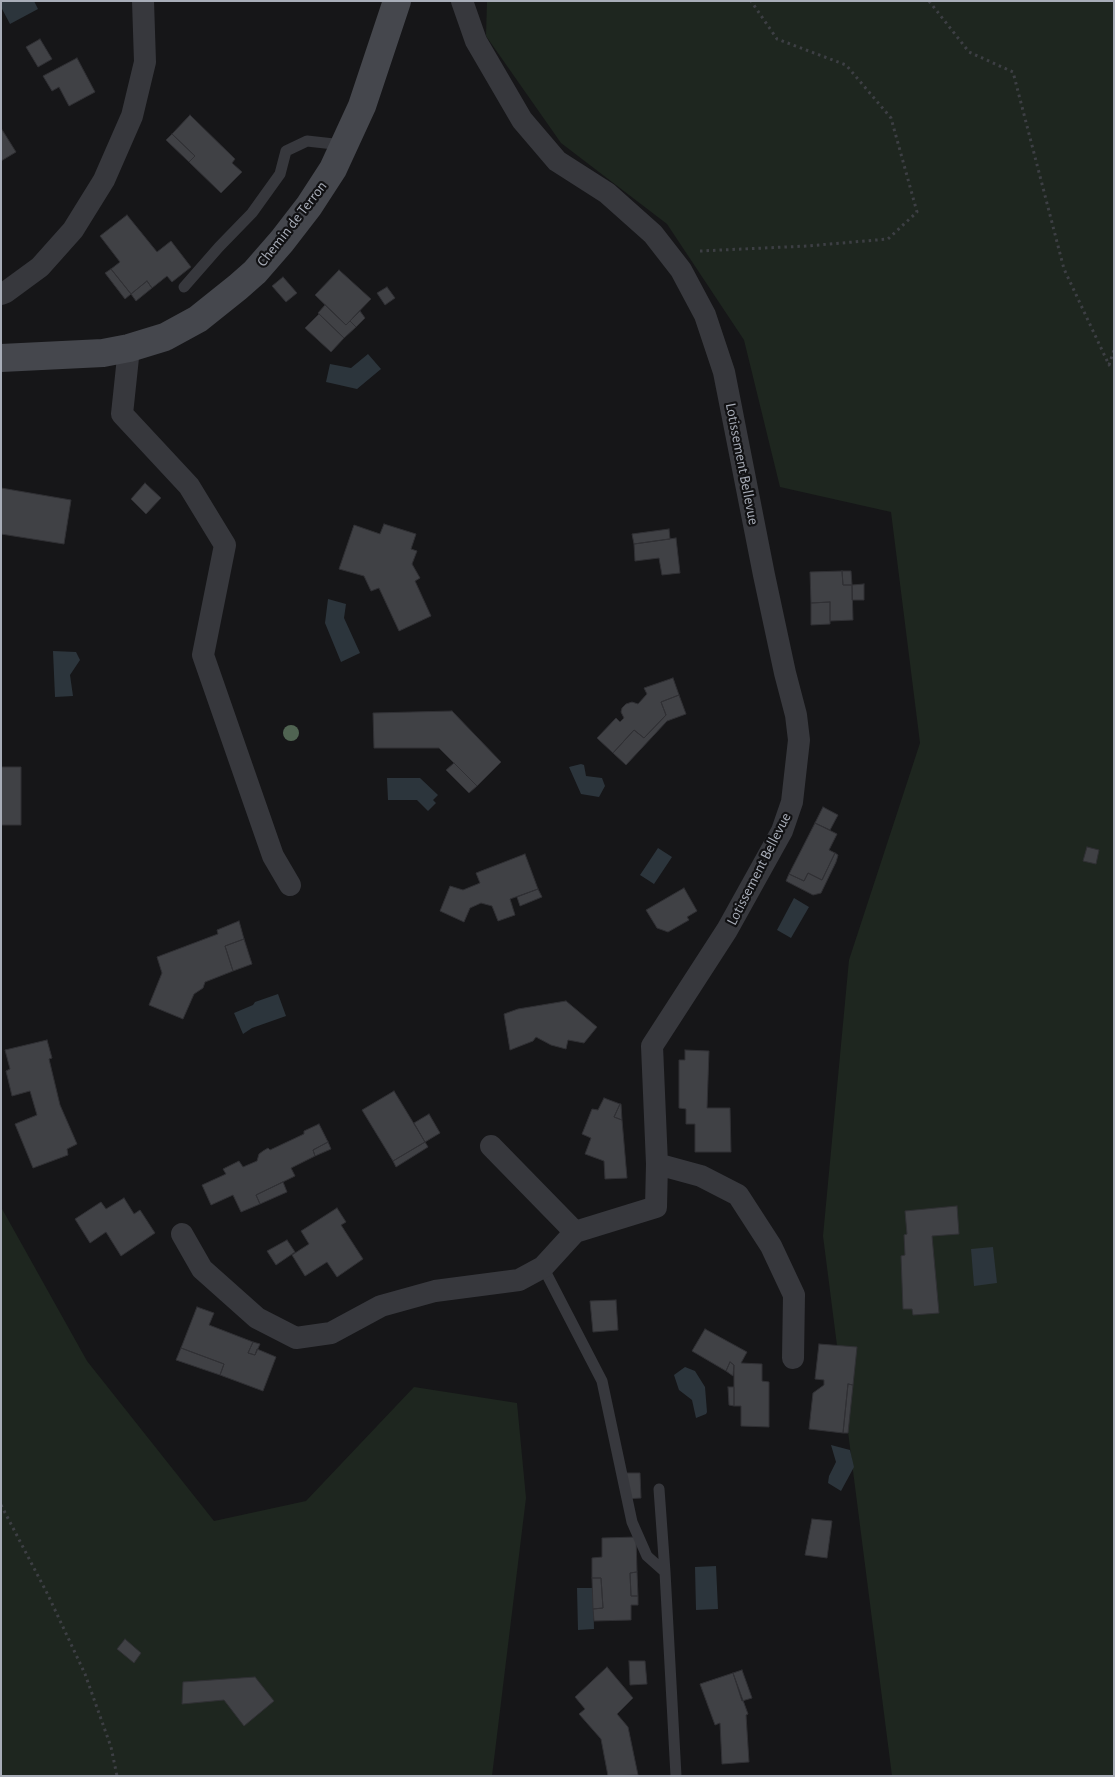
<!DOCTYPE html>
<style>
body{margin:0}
#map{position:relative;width:1115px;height:1777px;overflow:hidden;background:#161618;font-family:"Alegreya Sans",sans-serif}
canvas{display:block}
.frame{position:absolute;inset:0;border:2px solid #a8adb8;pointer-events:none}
</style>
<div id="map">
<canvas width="1115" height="1777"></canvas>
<div class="frame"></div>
</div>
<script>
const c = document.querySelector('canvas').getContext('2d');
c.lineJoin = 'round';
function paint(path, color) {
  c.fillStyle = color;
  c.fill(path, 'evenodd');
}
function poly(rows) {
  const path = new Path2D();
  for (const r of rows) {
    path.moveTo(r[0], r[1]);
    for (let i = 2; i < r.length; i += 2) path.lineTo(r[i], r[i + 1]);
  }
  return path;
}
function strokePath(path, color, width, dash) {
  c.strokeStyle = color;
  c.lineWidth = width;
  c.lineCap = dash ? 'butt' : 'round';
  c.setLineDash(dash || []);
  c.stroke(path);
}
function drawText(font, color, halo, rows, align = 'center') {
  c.font = font + ' "Alegreya Sans",sans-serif';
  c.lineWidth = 4.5;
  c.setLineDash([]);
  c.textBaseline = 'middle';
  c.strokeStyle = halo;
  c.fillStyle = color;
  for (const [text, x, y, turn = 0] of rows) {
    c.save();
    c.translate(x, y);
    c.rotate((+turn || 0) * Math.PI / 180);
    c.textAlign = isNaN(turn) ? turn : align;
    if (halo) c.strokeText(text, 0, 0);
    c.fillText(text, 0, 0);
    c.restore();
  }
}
const green = poly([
 [487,1,1114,1,1114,1776,892,1776,823,1236,849,960,920,743,891,512,780,487,744,340,667,224,561,143,486,36],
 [1,1207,87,1361,214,1521,306,1501,414,1387,517,1403,526,1498,492,1776,1,1776]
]);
const water = poly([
 [1,1,34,1,38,9,10,24,1,7],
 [368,354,381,369,357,389,326,382,330,364,351,368],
 [328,599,346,604,344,618,360,653,341,662,325,623],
 [53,651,76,652,80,660,70,675,73,696,55,697],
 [581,764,584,765,586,776,602,778,605,786,599,797,581,794,569,767],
 [387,778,420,778,438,795,433,800,436,803,428,811,417,800,388,800],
 [658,848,672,857,654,884,640,875],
 [794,898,809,907,791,938,777,930],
 [278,994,286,1016,252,1028,243,1034,234,1013,253,1005,255,1002],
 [993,1247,997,1283,974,1286,971,1249],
 [685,1367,695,1371,705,1387,707,1412,706,1414,696,1418,692,1400,679,1390,674,1375],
 [831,1445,850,1450,854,1467,841,1491,828,1483,829,1476,836,1462],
 [716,1566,718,1609,696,1610,695,1567],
 [577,1588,593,1588,594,1629,578,1630]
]);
const building = poly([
 [40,39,52,59,38,67,26,47,40,39],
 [77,58,95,92,69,106,59,87,52,91,43,76,77,58],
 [190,115,235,159,232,163,242,172,221,193,189,162,195,156,172,134,190,115],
 [1,128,16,152,1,161,1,128],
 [172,134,195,156,189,162,166,140,172,134],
 [127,215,157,252,171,241,191,267,172,282,167,276,152,288,147,281,131,294,111,269,120,262,100,236,127,215],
 [111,269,131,294,125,299,105,273,111,269],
 [339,270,371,299,346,325,315,295,339,270],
 [283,277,297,293,286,302,272,286,283,277],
 [147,281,152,288,136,301,131,294,147,281],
 [387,287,395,298,385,305,377,293,387,287],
 [325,305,346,325,350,321,356,327,344,338,318,313,325,305],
 [360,311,365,318,356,327,350,321,360,311],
 [319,314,344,338,331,352,305,328,319,314],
 [145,483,161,498,146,514,131,499,145,483],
 [1,488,71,500,64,544,1,534,1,488],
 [384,524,416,534,411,549,417,551,412,564,420,578,415,581,431,616,399,631,379,588,371,591,364,576,339,569,354,525,380,534,384,524],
 [669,529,670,539,634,544,632,534,669,529],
 [676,538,680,573,662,575,659,558,635,561,634,544,676,538],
 [842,571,851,571,852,585,843,585,842,571],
 [842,571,843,585,852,585,853,620,830,621,830,602,811,603,810,572,842,571],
 [864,584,864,600,852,600,852,585,864,584],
 [830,602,830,624,811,625,811,603,830,602],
 [673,678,679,695,661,702,666,715,644,738,634,730,613,753,597,738,616,718,620,722,624,718,621,712,622,708,626,704,632,702,638,704,647,694,644,688,673,678],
 [679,695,686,714,667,721,626,765,613,753,634,730,644,738,666,715,661,702,679,695],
 [452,711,501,762,477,786,439,748,374,748,373,713,452,711],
 [454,763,477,786,469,793,446,770,454,763],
 [1,767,21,767,21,825,1,825,1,767],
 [823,807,838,815,830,830,815,823,823,807],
 [815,823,837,834,829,850,835,853,822,880,808,873,804,881,789,874,815,823],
 [1087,847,1099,850,1096,864,1083,861,1087,847],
 [835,853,838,855,836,862,821,893,813,895,786,881,789,874,804,881,808,873,822,880,835,853],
 [525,854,538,889,510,899,515,915,498,921,492,906,481,903,470,908,464,922,440,911,450,886,463,890,480,883,476,873,525,854],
 [684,888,697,911,687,917,689,920,668,932,657,928,646,910,684,888],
 [538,889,542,897,520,906,517,897,538,889],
 [239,921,244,939,225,946,233,971,205,982,203,988,194,994,183,1019,149,1005,162,973,157,957,218,934,217,930,239,921],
 [244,939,252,964,233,971,225,946,244,939],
 [566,1001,597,1027,584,1043,568,1040,566,1049,551,1045,536,1037,533,1041,510,1050,504,1014,518,1009,566,1001],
 [47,1040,52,1058,49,1059,60,1105,77,1144,67,1149,68,1155,33,1168,15,1124,37,1115,30,1091,12,1096,6,1071,10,1069,5,1050,47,1040],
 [685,1050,709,1051,707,1108,730,1108,731,1152,695,1152,695,1124,686,1124,686,1109,679,1108,679,1060,685,1060,685,1050],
 [394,1091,425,1142,393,1161,362,1110,394,1091],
 [604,1098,620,1104,614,1117,622,1120,627,1178,605,1179,604,1161,585,1154,591,1138,582,1134,592,1109,598,1110,604,1098],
 [620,1104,621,1104,622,1120,614,1117,620,1104],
 [429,1114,440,1133,425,1142,414,1123,429,1114],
 [319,1124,328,1142,313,1150,315,1156,291,1168,295,1176,256,1195,260,1204,241,1212,233,1195,211,1205,202,1185,226,1174,223,1169,239,1161,243,1167,257,1161,259,1154,263,1151,268,1148,270,1150,304,1134,304,1131,319,1124],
 [328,1142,331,1149,315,1156,313,1150,328,1142],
 [425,1142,428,1147,396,1167,393,1161,425,1142],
 [283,1182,287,1192,260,1204,256,1195,283,1182],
 [124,1198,134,1214,140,1210,155,1233,121,1256,106,1232,90,1243,75,1219,101,1202,106,1209,124,1198],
 [957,1206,959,1234,932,1236,939,1313,913,1315,912,1309,903,1309,901,1256,905,1255,904,1235,907,1234,905,1211,957,1206],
 [337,1208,346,1222,341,1225,363,1259,337,1277,327,1262,305,1276,292,1255,309,1244,301,1231,337,1208],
 [287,1240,295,1252,276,1265,267,1251,287,1240],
 [616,1300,618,1330,593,1332,590,1301,616,1300],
 [197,1307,214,1313,209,1325,253,1342,248,1353,255,1355,257,1349,276,1357,263,1391,220,1375,224,1364,181,1348,197,1307],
 [705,1329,747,1352,741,1363,762,1364,762,1381,769,1382,769,1427,741,1426,741,1406,734,1406,734,1365,730,1362,726,1371,692,1351,705,1329],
 [253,1342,260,1344,255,1355,248,1353,253,1342],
 [819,1344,857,1347,853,1385,848,1384,843,1433,809,1429,813,1393,824,1385,824,1380,815,1379,819,1344],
 [181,1348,224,1364,220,1375,176,1360,181,1348],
 [730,1362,734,1365,733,1376,726,1371,730,1362],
 [848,1384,853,1385,848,1433,843,1433,848,1384],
 [728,1387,734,1387,734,1406,729,1405,728,1387],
 [624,1473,640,1473,641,1498,624,1499,624,1473],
 [812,1519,832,1521,827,1558,805,1555,812,1519],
 [636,1537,637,1572,630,1573,631,1596,638,1596,638,1605,631,1605,631,1620,594,1621,593,1609,603,1608,601,1578,592,1578,592,1558,602,1557,602,1538,636,1537],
 [637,1572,638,1596,631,1596,630,1573,637,1572],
 [592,1578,601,1578,603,1608,593,1609,592,1578],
 [125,1639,141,1653,134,1663,117,1649,125,1639],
 [629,1661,645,1661,647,1684,630,1685,629,1661],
 [607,1667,633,1698,617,1714,628,1727,638,1775,608,1776,601,1739,579,1714,585,1709,575,1697,607,1667],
 [742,1670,752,1698,742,1701,733,1673,742,1670],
 [733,1673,748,1714,746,1715,749,1762,722,1764,720,1723,715,1725,700,1684,733,1673],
 [255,1677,274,1701,244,1726,224,1700,182,1704,183,1682,255,1677]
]);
const path = poly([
 [929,1,969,52,1013,72,1064,269,1109,365,1114,350],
 [700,251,807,246,888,239,917,212,891,118,846,65,777,39,751,1],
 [1,1505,48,1595,85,1674,111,1747,117,1776]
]);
const lane = poly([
 [184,287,219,247,252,213,280,174,286,151,307,141,343,145],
 [543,1267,602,1381,632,1522,647,1556,665,1572],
 [659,1489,665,1572,676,1776]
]);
const street = poly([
 [1,294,6,292,40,267,73,230,104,180,132,116,145,62,143,1],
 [129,348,122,414,189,486,225,545,203,655,273,856,290,885],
 [491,1146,575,1232],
 [657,1164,701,1176,738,1195,771,1246,794,1295,793,1358],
 [182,1234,202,1269,257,1318,296,1338,331,1333,381,1306,435,1291,519,1280,543,1267,575,1232,656,1207,657,1164,652,1046,727,930,782,831,792,802,799,740,796,715,785,673,764,575,724,372,705,315,681,270,653,234,607,193,557,161,522,120,476,41,462,1]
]);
const secondary = poly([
 [1,358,103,353,129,348,165,337,198,319,238,287,255,272,282,241,309,206,333,169,362,106,397,1]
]);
const trees = [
 [291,733]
];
const streetNames = [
 ["Chemin de Terron",292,224,-52],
 ["Lotissement Bellevue",742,464,79],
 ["Lotissement Bellevue",759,869,-63]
];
paint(green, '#1e261f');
paint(water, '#2c353c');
paint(building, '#404145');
strokePath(building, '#303034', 1);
strokePath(path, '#3d3f44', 3, [2.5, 4]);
strokePath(lane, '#37383d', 11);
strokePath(street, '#37383d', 22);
strokePath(secondary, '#45474d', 28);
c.fillStyle = '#506452';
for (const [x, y] of trees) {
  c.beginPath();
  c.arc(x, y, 8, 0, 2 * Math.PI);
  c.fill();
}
drawText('15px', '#a8adb8', '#111113', streetNames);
</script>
